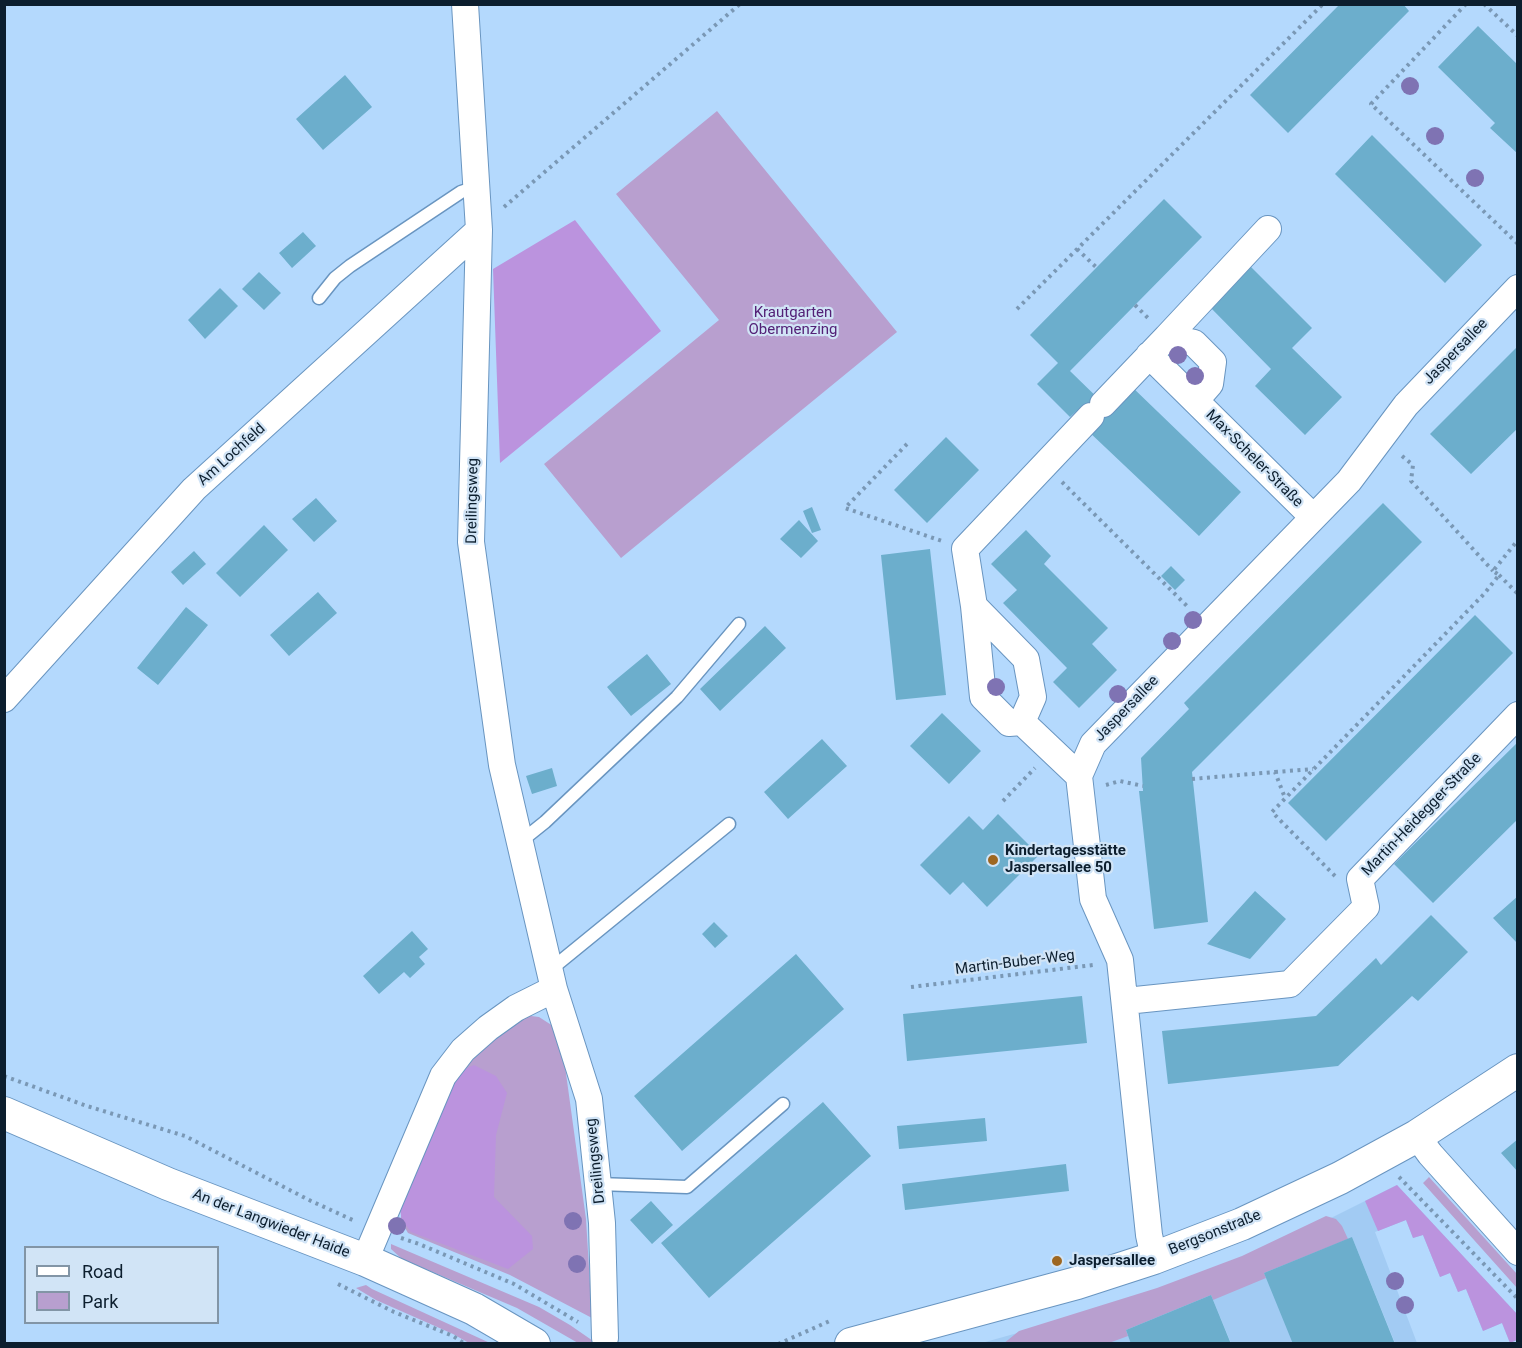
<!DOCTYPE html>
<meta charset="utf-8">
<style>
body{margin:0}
#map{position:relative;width:1522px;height:1348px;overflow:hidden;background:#b4d9fd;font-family:Roboto,sans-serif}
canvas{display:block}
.frame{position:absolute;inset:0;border:6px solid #0c1e2e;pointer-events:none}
.legend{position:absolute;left:24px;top:1246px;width:195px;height:78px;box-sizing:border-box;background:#d1e4f6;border:2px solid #8295a6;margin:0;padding:8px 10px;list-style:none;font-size:18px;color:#0c1e2e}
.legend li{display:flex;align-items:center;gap:12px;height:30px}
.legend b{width:30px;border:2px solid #8295a6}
</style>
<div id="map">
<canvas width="1522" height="1348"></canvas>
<div class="frame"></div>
<ul class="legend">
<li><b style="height:8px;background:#fff"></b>Road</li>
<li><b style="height:16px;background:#b89fcf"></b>Park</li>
</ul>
</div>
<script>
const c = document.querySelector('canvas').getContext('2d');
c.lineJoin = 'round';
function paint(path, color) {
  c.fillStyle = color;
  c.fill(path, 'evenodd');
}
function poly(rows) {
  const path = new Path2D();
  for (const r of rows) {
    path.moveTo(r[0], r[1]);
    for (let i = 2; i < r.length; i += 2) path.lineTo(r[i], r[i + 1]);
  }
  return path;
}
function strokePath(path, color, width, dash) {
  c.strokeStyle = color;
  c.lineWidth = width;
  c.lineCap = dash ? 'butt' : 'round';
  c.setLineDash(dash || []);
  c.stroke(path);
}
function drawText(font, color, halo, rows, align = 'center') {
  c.font = font + ' Roboto,sans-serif';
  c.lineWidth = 4.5;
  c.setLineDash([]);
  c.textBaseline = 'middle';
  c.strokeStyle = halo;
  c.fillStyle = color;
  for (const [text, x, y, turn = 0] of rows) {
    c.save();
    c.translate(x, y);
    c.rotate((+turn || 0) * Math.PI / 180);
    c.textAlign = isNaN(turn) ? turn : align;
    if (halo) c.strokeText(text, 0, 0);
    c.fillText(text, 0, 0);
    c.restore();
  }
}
const built = poly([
 [1397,1185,1517,1314,1517,1340,1510,1343,1502,1323,1483,1331,1466,1289,1458,1292,1450,1273,1440,1277,1423,1235,1413,1238,1406,1220,1375,1232,1417,1343,1395,1343,1352,1237,1293,1343,1231,1343,1211,1295,1126,1330,1131,1343,978,1344,1118,1305,1291,1238]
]);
const green = poly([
 [717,111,897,332,621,558,544,464,719,320,616,194],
 [523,1015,539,1017,553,1026,564,1059,586,1219,592,1318,510,1275,408,1233,401,1221,401,1202,460,1073,483,1049],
 [1429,1177,1517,1274,1517,1288,1423,1183],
 [1326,1216,1336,1219,1342,1226,1348,1239,1264,1273,1266,1278,1213,1300,1211,1295,1126,1330,1128,1336,1109,1343,1003,1344,1019,1331,1157,1288,1242,1256],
 [391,1244,539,1307,570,1325,596,1343,578,1343,517,1308,402,1259,391,1249],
 [366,1285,372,1289,490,1343,469,1343,453,1334,376,1300,356,1288]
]);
const forest = poly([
 [575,220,661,331,500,463,493,269],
 [474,1065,496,1076,507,1093,496,1135,494,1197,532,1236,533,1249,508,1269,411,1232,402,1220,400,1210,438,1112,459,1072],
 [1397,1185,1517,1314,1517,1340,1510,1343,1502,1323,1483,1331,1466,1289,1458,1292,1450,1273,1440,1277,1423,1235,1413,1238,1406,1220,1378,1231,1365,1201]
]);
const building = poly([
 [1340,4,1403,4,1409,11,1288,133,1250,95],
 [1478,26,1518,65,1518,154,1490,128,1495,123,1438,67],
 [345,75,372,107,323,150,296,119],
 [1372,135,1482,245,1445,283,1335,174],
 [1164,199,1202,237,1070,371,1108,408,1130,385,1241,492,1199,536,1087,430,1095,421,1081,407,1070,417,1037,384,1058,363,1030,335],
 [303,232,316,246,292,268,279,253],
 [1249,265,1312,328,1292,348,1342,397,1305,435,1255,386,1271,369,1209,306],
 [259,272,281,293,264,310,242,289],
 [220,288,238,306,205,339,188,320],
 [1518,346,1518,428,1471,474,1430,434],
 [946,437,979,470,927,523,894,490],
 [316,498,337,521,314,542,292,519],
 [1383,503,1422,542,1192,772,1208,922,1154,929,1139,791,1143,791,1141,758,1189,709,1184,703],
 [812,507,821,530,812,533,803,511],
 [799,520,818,541,801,558,780,539],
 [264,525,288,550,240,597,216,573],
 [1026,530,1051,556,1044,564,1108,628,1092,644,1117,670,1079,708,1053,682,1067,668,1003,603,1017,590,991,564],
 [930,549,946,695,896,700,881,555],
 [194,551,206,564,183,585,171,572],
 [1171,566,1185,580,1175,590,1161,576],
 [318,592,337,613,289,656,270,635],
 [186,607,208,625,158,685,137,668],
 [1475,615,1513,653,1326,841,1288,803],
 [765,626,786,648,720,711,700,689],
 [647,654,671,684,631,716,607,687],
 [942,713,981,751,949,784,910,746],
 [822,739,847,766,788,819,764,792],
 [1518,742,1518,819,1433,903,1394,864],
 [552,768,557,786,532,794,526,776],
 [998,814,1039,855,987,907,963,882,950,895,920,865,969,816,983,830],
 [1255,891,1286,919,1250,959,1207,944],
 [1518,896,1518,944,1493,918],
 [1431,915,1468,952,1418,1001,1412,996,1338,1066,1168,1084,1162,1031,1316,1016,1376,958,1381,965],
 [714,922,728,936,715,948,702,934],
 [412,931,428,949,419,957,425,964,410,978,404,972,379,994,363,976],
 [796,954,844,1009,682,1151,634,1096],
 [1082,996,1087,1043,907,1061,903,1014],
 [823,1102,871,1156,709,1298,661,1243],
 [985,1118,987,1141,899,1149,897,1126],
 [1518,1139,1518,1172,1501,1153],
 [1066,1164,1069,1191,905,1210,902,1184],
 [651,1201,673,1225,652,1244,630,1220],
 [1352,1237,1395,1344,1293,1344,1264,1273],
 [1211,1295,1231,1344,1131,1344,1126,1330]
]);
const path = poly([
 [1466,4,1371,104,1518,244],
 [1484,4,1518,36],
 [504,207,740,4],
 [1077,249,1097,268],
 [1135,305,1149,319],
 [1017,309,1323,4],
 [907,444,845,508,942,541],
 [1402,456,1413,465,1411,481,1493,571],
 [1062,482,1189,608],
 [1499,575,1518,594],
 [1275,772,1313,769],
 [1192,779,1275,772,1285,798],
 [1106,785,1120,781,1143,786],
 [1003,801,1035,768],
 [1335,876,1272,812,1484,594,1499,575,1493,571,1518,540],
 [911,987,1093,965],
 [4,1076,87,1106,185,1136,311,1201,355,1221],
 [1399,1177,1518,1299],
 [401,1238,419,1244,514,1284,578,1322],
 [338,1284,394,1312,453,1336,465,1344],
 [778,1344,832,1320]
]);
const service = poly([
 [319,298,335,278,350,266,461,192,476,187],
 [520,842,545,822,677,697,739,624],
 [550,970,729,824],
 [598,1184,687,1187,783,1104]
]);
const minor = poly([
 [465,4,479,230,471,542,502,765,554,989,589,1099,602,1223,605,1338],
 [1167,337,1268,229],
 [1149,355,1313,517],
 [1103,404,1167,337,1194,343,1213,362,1210,384,1196,400],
 [974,606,965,549,1091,416],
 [4,699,194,489,479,230],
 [1022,722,1033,697,1026,659,974,606,983,697,1009,723,1022,722,1079,776],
 [1126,1001,1290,984,1366,907,1360,879,1518,715],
 [1417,1136,1430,1154,1518,1252],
 [1154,1258,1149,1235,1120,960,1093,899,1079,776,1093,744,1349,481,1406,405,1518,288],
 [365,1260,443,1076,463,1050,488,1028,516,1008,554,989]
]);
const tertiary = poly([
 [4,1113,168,1184,365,1260,474,1309,534,1344],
 [851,1344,1077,1283,1154,1258,1242,1224,1340,1178,1417,1136,1518,1070]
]);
const trees = [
 [1410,86],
 [1435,136],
 [1475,178],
 [1178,355],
 [1195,376],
 [1193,620],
 [1172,641],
 [996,687],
 [1118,694],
 [573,1221],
 [397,1226],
 [577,1264],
 [1395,1281],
 [1405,1305]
];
const markers = [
 [993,860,6,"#9e6721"],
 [1057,1261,6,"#9e6721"]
];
const parkNames = [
 ["Krautgarten",793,313],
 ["Obermenzing",793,330]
];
const streetNames = [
 ["Jaspersallee",1456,352,-46],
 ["Am Lochfeld",232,455,-42],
 ["Max-Scheler-Straße",1254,459,45],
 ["Dreilingsweg",473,501,-89],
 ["Jaspersallee",1127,709,-46],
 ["Martin-Heidegger-Straße",1422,815,-46],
 ["Martin-Buber-Weg",1015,963,-7],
 ["Dreilingsweg",596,1161,-96],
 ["An der Langwieder Haide",271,1224,21],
 ["Bergsonstraße",1215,1233,-22]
];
const poiNames = [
 ["Kindertagesstätte",1005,851],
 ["Jaspersallee 50",1005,868],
 ["Jaspersallee",1069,1261]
];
paint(built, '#a2cbf3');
paint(green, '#b89fcf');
paint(forest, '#bb93de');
paint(building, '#6caecc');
strokePath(service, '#6995c0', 15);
strokePath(minor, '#6995c0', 28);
strokePath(tertiary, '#6995c0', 34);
strokePath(path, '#7a98b5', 4, [3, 4.5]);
strokePath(service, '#fff', 12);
strokePath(minor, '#fff', 26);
strokePath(tertiary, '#fff', 32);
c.fillStyle = '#7f73b3';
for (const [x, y] of trees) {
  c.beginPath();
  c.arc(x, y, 9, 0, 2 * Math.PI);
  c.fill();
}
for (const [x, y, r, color] of markers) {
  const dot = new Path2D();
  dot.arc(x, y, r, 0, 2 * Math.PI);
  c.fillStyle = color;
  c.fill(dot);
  strokePath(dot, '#d1e4f6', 2);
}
drawText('15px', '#532076', '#d1e4f6', parkNames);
drawText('15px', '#0c1e2e', '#d1e4f6', streetNames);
drawText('bold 15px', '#0c1e2e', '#d1e4f6', poiNames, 'left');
</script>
